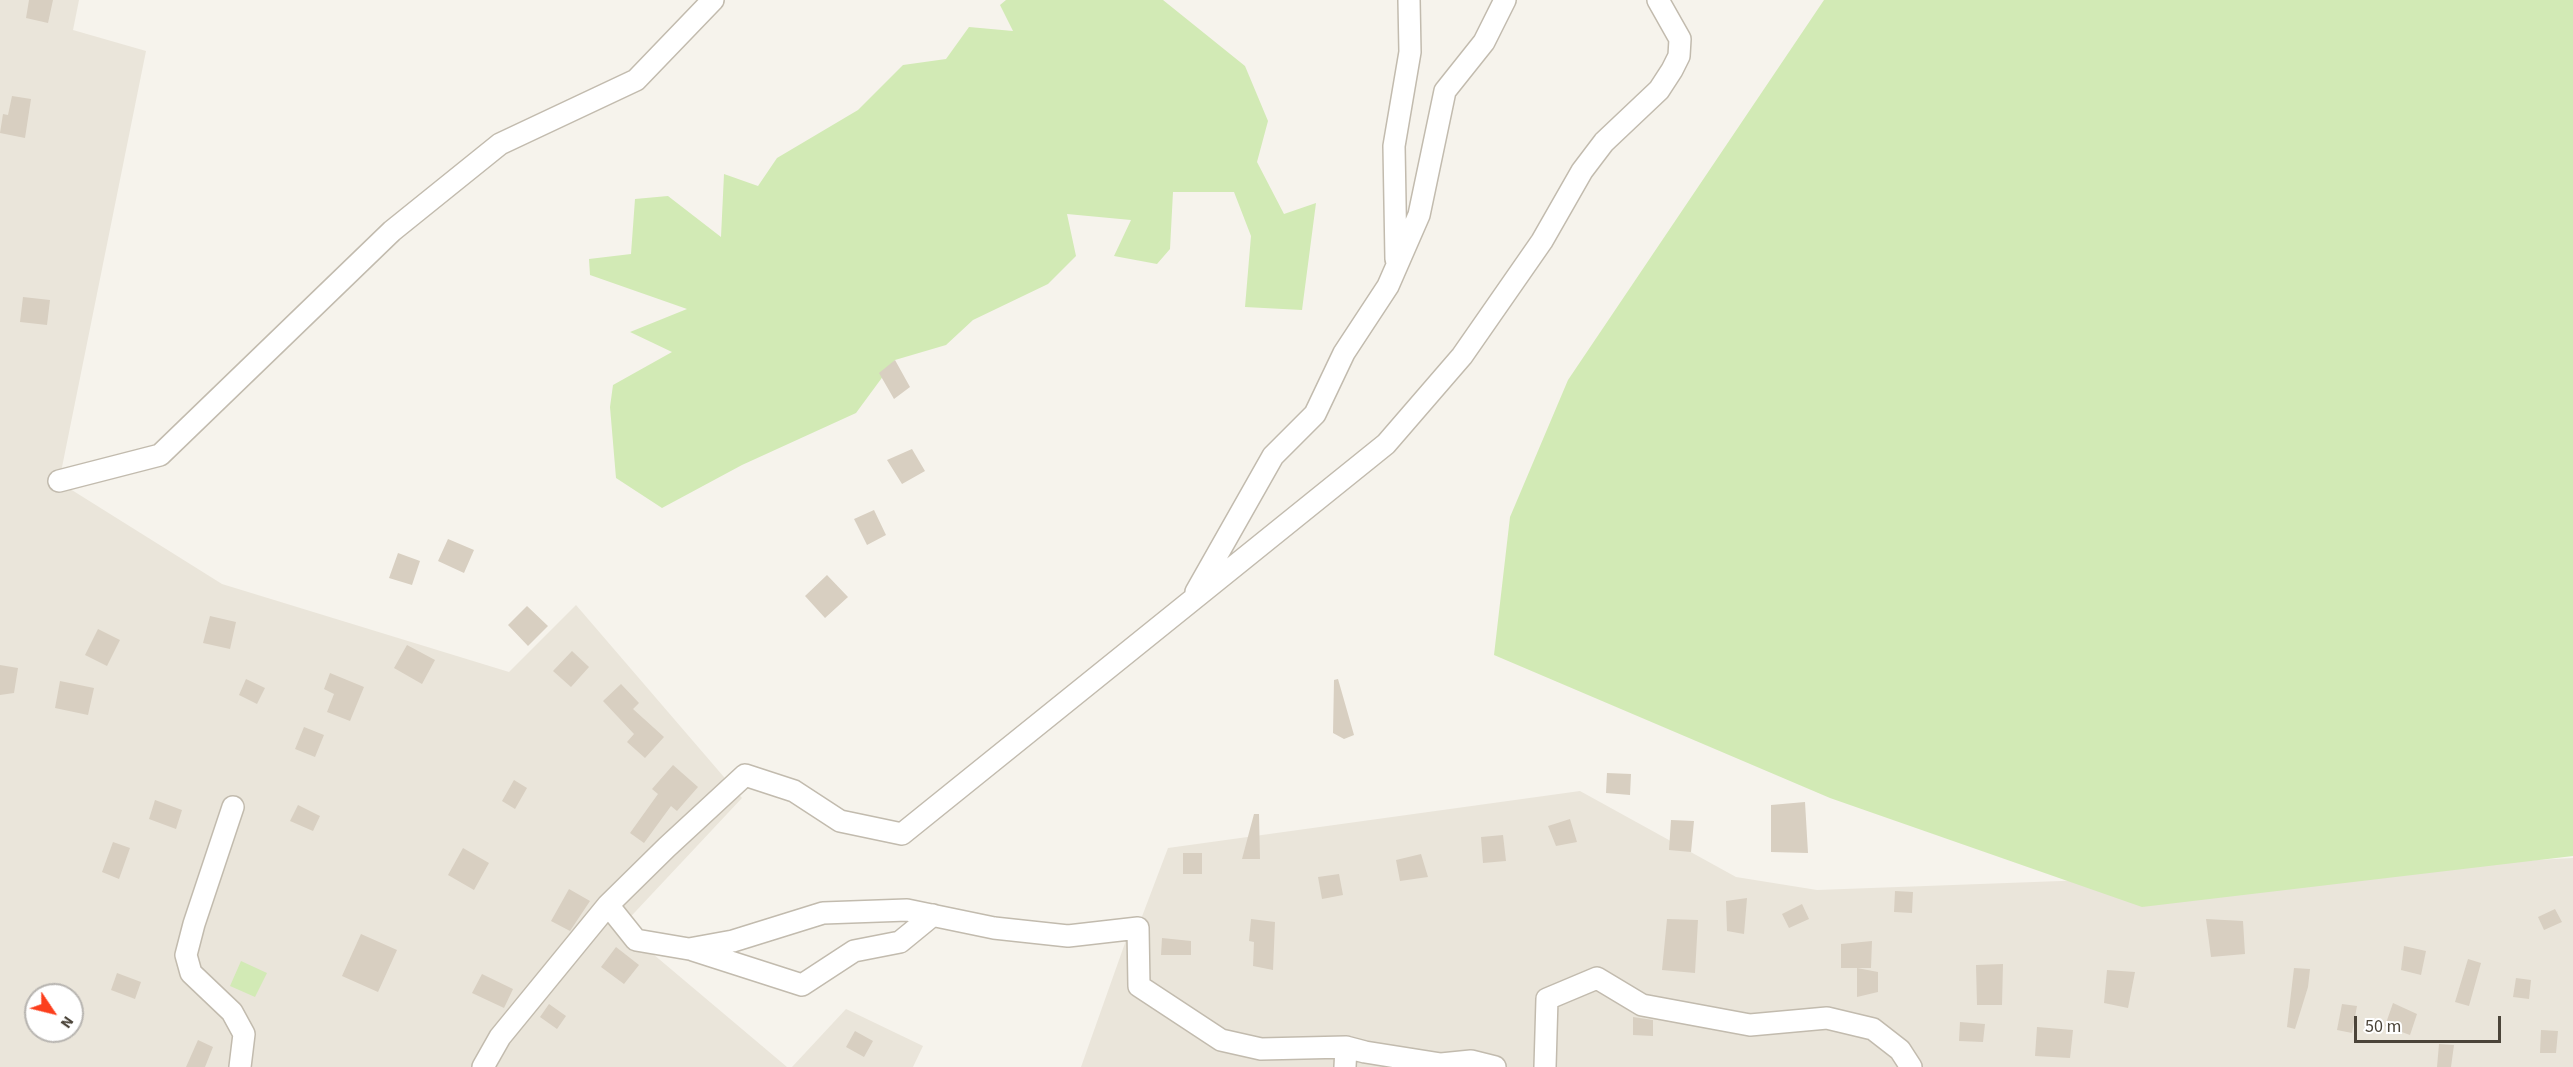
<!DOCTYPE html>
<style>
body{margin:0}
#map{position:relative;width:2573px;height:1067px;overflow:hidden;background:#f6f3ec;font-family:"Source Sans 3",sans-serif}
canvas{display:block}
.north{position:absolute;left:24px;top:983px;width:60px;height:60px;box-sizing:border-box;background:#fff;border:2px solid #b7b4b0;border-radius:50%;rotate:125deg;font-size:16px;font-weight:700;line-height:24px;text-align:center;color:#4b4439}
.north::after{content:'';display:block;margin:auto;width:21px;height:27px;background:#fc3f1d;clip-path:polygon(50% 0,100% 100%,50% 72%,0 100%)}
.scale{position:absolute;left:2354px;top:1016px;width:147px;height:27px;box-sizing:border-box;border:3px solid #4b4439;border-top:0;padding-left:8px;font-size:18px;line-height:21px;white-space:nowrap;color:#4b4439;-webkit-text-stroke:4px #fff;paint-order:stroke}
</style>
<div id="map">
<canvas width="2573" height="1067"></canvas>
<div class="north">N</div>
<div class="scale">50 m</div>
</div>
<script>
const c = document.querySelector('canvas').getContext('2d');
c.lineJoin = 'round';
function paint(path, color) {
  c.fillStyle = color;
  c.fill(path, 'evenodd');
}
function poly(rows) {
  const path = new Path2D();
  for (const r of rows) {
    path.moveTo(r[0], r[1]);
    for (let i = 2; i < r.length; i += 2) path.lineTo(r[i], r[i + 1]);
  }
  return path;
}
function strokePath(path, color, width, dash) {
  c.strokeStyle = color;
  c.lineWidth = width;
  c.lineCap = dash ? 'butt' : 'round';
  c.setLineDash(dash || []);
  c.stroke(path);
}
const residential = poly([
 [0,0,79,0,73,30,146,51,59,482,222,584,509,672,576,605,742,798,621,927,787,1067,0,1067],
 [36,995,72,995,72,1031,36,1031],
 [1580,791,1736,877,1817,890,2333,871,2573,858,2573,1067,1081,1067,1130,929,1138,927,1168,848],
 [846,1009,923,1046,913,1067,792,1067]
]);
const green = poly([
 [1006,0,1163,0,1245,66,1268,121,1257,162,1284,214,1316,203,1302,310,1245,307,1251,236,1234,192,1173,192,1170,249,1157,264,1114,256,1131,220,1067,214,1076,256,1048,284,973,320,946,345,895,360,856,413,742,465,662,508,616,478,610,407,613,385,672,352,630,332,687,309,590,275,589,259,631,254,635,199,668,196,721,237,724,174,758,186,777,158,858,110,903,65,946,59,969,27,1013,31,1000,5],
 [1824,0,2573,0,2573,856,2142,907,1830,798,1494,655,1510,517,1568,380],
 [241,961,267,973,255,997,230,986]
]);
const building = poly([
 [29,0,53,0,48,23,26,18],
 [12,96,31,99,25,138,0,133,3,114,8,115],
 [23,297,50,300,47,325,20,322],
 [895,360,910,387,894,399,879,373],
 [912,449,925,471,902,484,887,460],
 [874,510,886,535,867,545,854,519],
 [448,539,474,550,464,573,438,561],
 [398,553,420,561,412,585,389,578],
 [827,575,848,597,825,618,805,596],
 [527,606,548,626,528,646,508,625],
 [210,616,236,622,230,649,203,643],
 [98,629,120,640,107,666,85,655],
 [407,645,435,660,422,684,394,668],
 [572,651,589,667,571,687,553,671],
 [0,665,18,668,14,693,0,695],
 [330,673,364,687,350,721,327,712,334,694,324,689],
 [246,679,265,688,257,704,239,695],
 [1338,679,1354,735,1344,739,1333,733,1334,680],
 [60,681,94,688,88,715,55,708],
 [621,684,639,703,633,709,664,737,645,758,627,742,634,734,603,701],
 [304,727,324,735,315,757,295,749],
 [673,765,698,787,677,811,671,806,644,843,630,833,658,794,652,789],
 [1607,773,1631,774,1630,795,1606,793],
 [514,780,527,788,515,809,502,801],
 [155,800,182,810,176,829,149,819],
 [1805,802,1808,853,1771,852,1771,805],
 [298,805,320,816,313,831,290,821],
 [1254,814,1259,814,1260,859,1242,859],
 [1570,819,1577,842,1556,846,1548,826],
 [1671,820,1694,821,1691,852,1669,850],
 [1503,835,1506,861,1483,863,1481,837],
 [113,842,130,848,119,879,102,872],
 [463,848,489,863,474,890,448,875],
 [1183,853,1202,853,1202,874,1183,874],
 [1421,854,1428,877,1400,881,1396,860],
 [1339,874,1343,895,1322,899,1318,877],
 [569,889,590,901,570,931,551,921],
 [1895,891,1913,892,1912,913,1894,912],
 [1747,898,1744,934,1727,931,1726,901],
 [1802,904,1809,919,1789,928,1782,914],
 [2555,909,2562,922,2544,930,2538,917],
 [1251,919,1275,922,1273,970,1253,966,1254,942,1249,941],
 [1667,919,1698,920,1695,973,1662,970],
 [2206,919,2243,921,2245,954,2211,957],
 [361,934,397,950,378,992,342,976],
 [1162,938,1191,941,1191,955,1161,955],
 [1872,941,1871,968,1841,968,1841,944],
 [2404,946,2426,951,2421,975,2401,970],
 [616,947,639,965,624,984,601,967],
 [2468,959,2481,963,2469,1006,2455,1002],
 [2003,964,2002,1005,1977,1005,1976,965],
 [1857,968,1878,972,1878,992,1857,997],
 [2294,968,2310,969,2308,987,2295,1029,2287,1027],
 [2107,970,2135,972,2128,1008,2104,1003],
 [117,973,141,982,135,999,111,990],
 [482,974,513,989,504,1008,472,993],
 [2516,978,2531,980,2529,999,2513,997],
 [2393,1003,2417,1014,2410,1035,2385,1026],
 [549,1004,566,1016,557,1029,540,1017],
 [2342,1004,2357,1006,2352,1033,2337,1030],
 [1633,1017,1653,1020,1653,1036,1633,1035],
 [1960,1022,1985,1024,1983,1042,1959,1041],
 [2037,1027,2073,1030,2070,1058,2035,1056],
 [2541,1030,2558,1031,2556,1053,2540,1053],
 [855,1031,873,1041,864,1057,846,1047],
 [198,1040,213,1047,205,1067,186,1067],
 [2439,1044,2454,1045,2451,1067,2437,1067]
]);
const minor = poly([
 [1396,259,1394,146,1410,52,1409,0],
 [59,481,160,455,392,231,500,144,636,80,713,0],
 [1196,592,1273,456,1315,414,1344,353,1388,286,1419,215,1445,91,1484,42,1505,0],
 [233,807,194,924,186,955,191,973,232,1012,244,1034,240,1067],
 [608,905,636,940,689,949,733,941,823,913,907,910,994,928,1068,936,1138,928,1139,986,1221,1040,1261,1049,1346,1047],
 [693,950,802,985,854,951,900,942,933,915],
 [483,1067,500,1037,608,905,667,847,745,775,794,791,840,821,902,834,1386,444,1462,356,1542,241,1582,171,1604,142,1659,90,1672,70,1679,56,1680,39,1658,0],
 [1345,1067,1346,1047,1365,1052,1441,1064,1471,1061,1495,1067],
 [1545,1067,1547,999,1597,978,1642,1005,1750,1025,1827,1018,1873,1029,1900,1050,1911,1067]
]);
paint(residential, '#eae5da');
paint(green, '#d2eab5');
paint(building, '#d8cfc1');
strokePath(minor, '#c2bbae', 24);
strokePath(minor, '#fff', 21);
</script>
